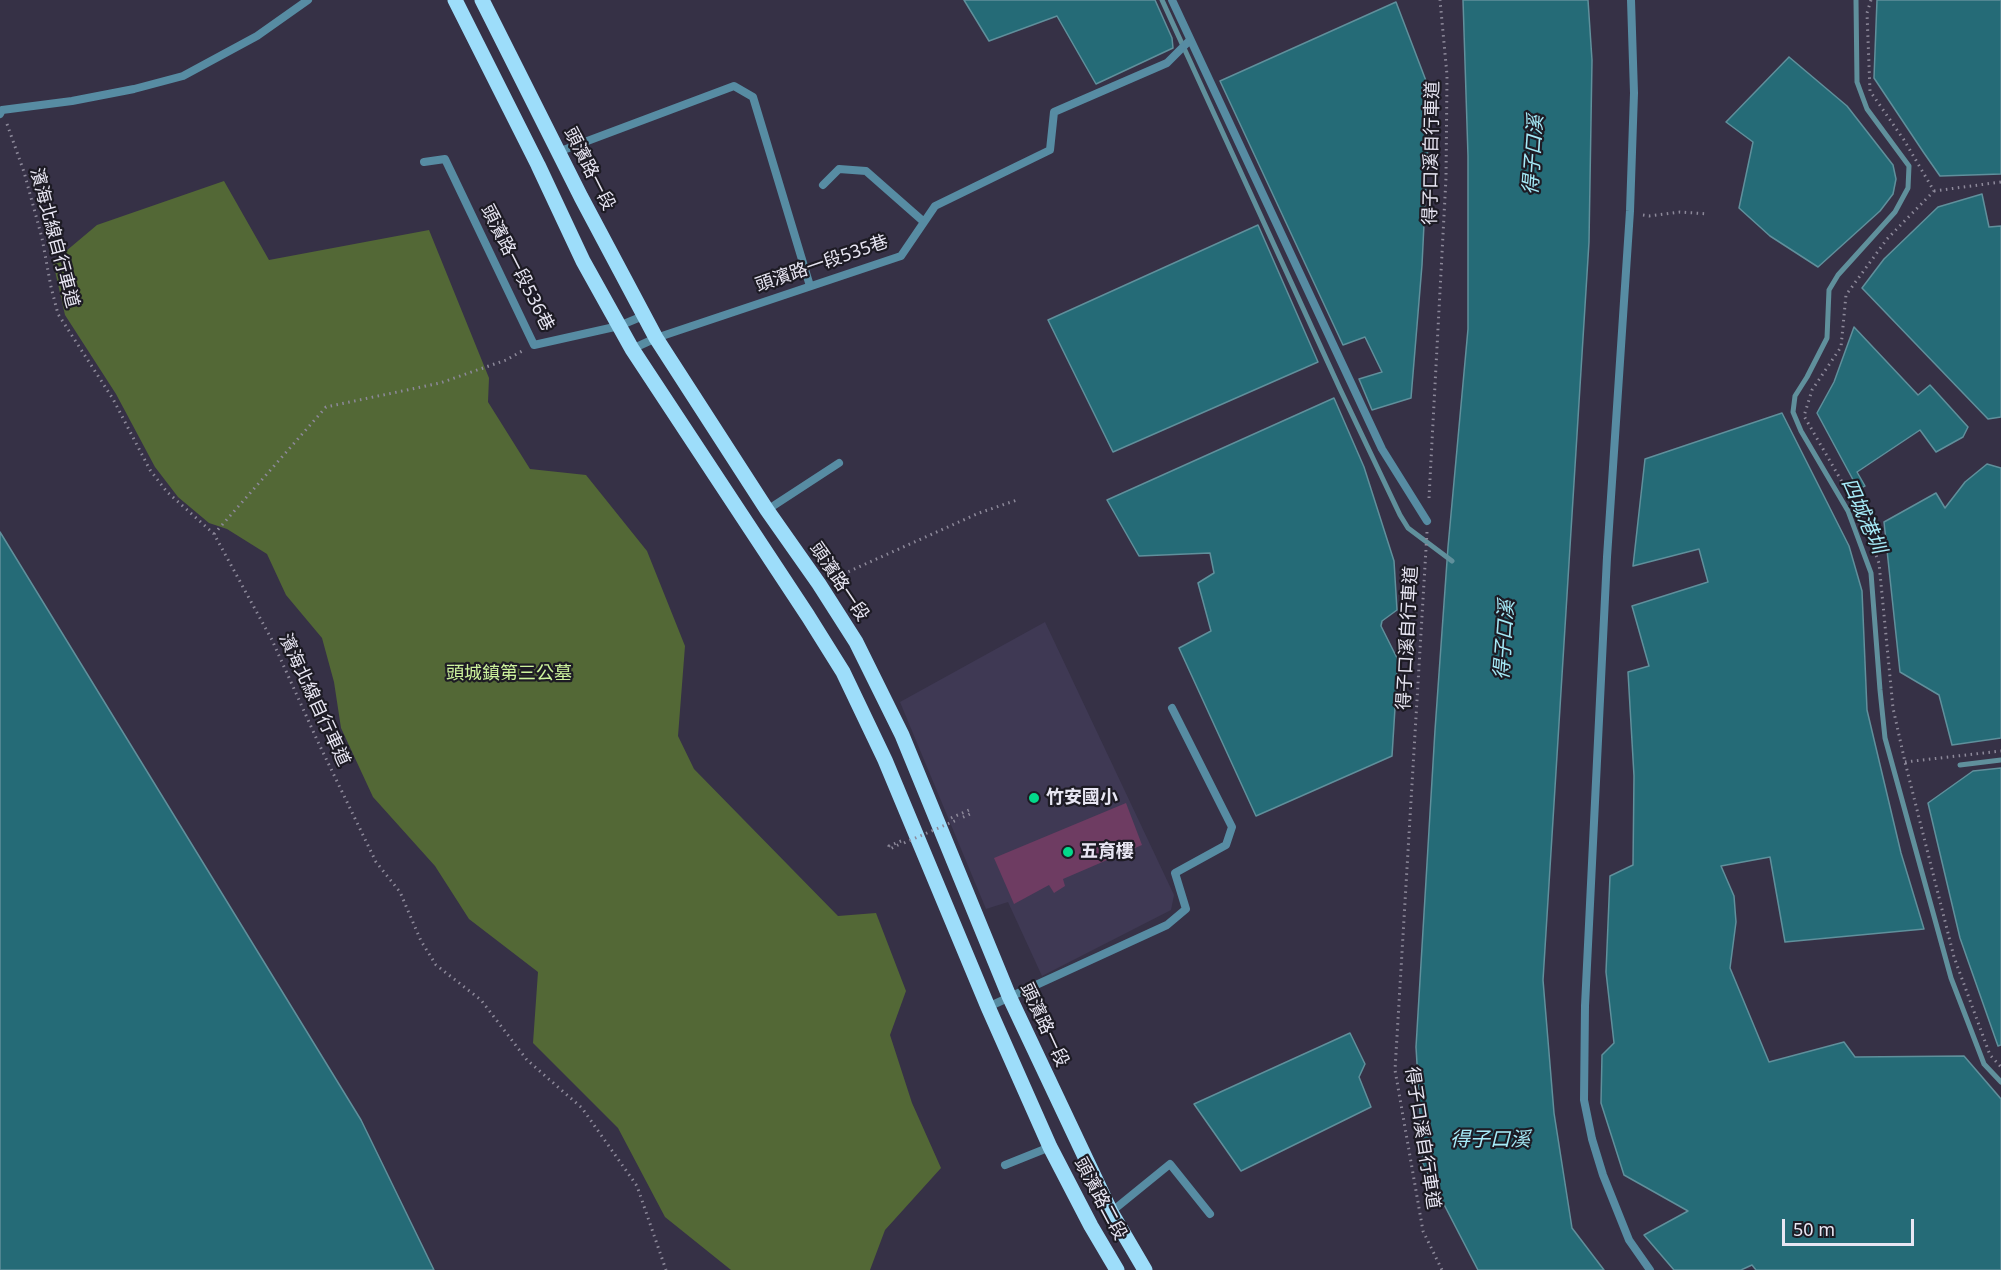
<!DOCTYPE html>
<meta charset="utf-8">
<style>
body{margin:0}
#map{position:relative;width:2001px;height:1270px;overflow:hidden;background:#363146;font-family:"Noto Sans",sans-serif}
canvas{display:block}
.scale{position:absolute;left:1782px;top:1219px;width:132px;height:27px;box-sizing:border-box;border:3px solid #e8e6f3;border-top:0;padding-left:8px;font-size:18px;line-height:21px;white-space:nowrap;color:#e8e6f3;-webkit-text-stroke:4px #1d1b24;paint-order:stroke}
</style>
<div id="map">
<canvas width="2001" height="1270"></canvas>
<div class="scale">50 m</div>
</div>
<script>
const c = document.querySelector('canvas').getContext('2d');
c.lineJoin = 'round';
function paint(path, color) {
  c.fillStyle = color;
  c.fill(path, 'evenodd');
}
function poly(rows) {
  const path = new Path2D();
  for (const r of rows) {
    path.moveTo(r[0], r[1]);
    for (let i = 2; i < r.length; i += 2) path.lineTo(r[i], r[i + 1]);
  }
  return path;
}
function strokePath(path, color, width, dash) {
  c.strokeStyle = color;
  c.lineWidth = width;
  c.lineCap = dash ? 'butt' : 'round';
  c.setLineDash(dash || []);
  c.stroke(path);
}
function drawText(font, color, halo, rows, align = 'center') {
  c.font = font + ' "Noto Sans","Noto Sans TC",sans-serif';
  c.lineWidth = 4.5;
  c.setLineDash([]);
  c.textBaseline = 'middle';
  c.strokeStyle = halo;
  c.fillStyle = color;
  for (const [text, x, y, turn = 0] of rows) {
    c.save();
    c.translate(x, y);
    c.rotate((+turn || 0) * Math.PI / 180);
    c.textAlign = isNaN(turn) ? turn : align;
    if (halo) c.strokeText(text, 0, 0);
    c.fillText(text, 0, 0);
    c.restore();
  }
}
const built = poly([
 [1045,622,1174,895,1171,910,1042,976,1008,902,986,909,900,702]
]);
const green = poly([
 [224,181,269,260,429,230,489,378,488,402,530,469,586,475,647,551,685,646,678,736,694,769,838,916,876,913,906,991,890,1035,912,1103,941,1168,885,1230,870,1270,731,1270,665,1217,618,1128,533,1043,538,972,469,919,435,866,373,797,341,728,334,682,322,638,286,595,267,554,227,529,209,523,178,497,155,467,116,394,65,315,53,262,97,225]
]);
const water = poly([
 [964,0,1155,0,1172,38,1173,48,1096,84,1057,16,989,41,964,0],
 [1463,0,1588,0,1592,60,1589,242,1543,980,1554,1113,1572,1228,1604,1270,1478,1270,1423,1164,1416,1047,1435,730,1448,547,1468,329,1468,156,1463,0],
 [1877,0,2001,0,2001,174,1940,176,1924,153,1874,78,1877,0],
 [1396,2,1428,86,1429,122,1422,265,1411,398,1372,410,1359,379,1382,372,1365,337,1343,345,1220,81,1396,2],
 [1789,57,1847,106,1893,165,1896,179,1893,194,1880,211,1818,267,1770,236,1739,208,1753,142,1726,122,1789,57],
 [1982,194,1989,227,2001,226,2001,417,1988,419,1862,288,1884,259,1938,207,1982,194],
 [1258,225,1318,362,1113,452,1048,320,1258,225],
 [1854,327,1918,395,1930,385,1968,427,1963,437,1936,452,1920,430,1857,472,1865,486,1858,489,1817,413,1834,382,1854,327],
 [1334,398,1364,467,1394,561,1397,610,1382,621,1381,626,1398,660,1392,756,1256,816,1179,648,1211,631,1198,583,1214,573,1210,553,1139,556,1107,500,1334,398],
 [1782,413,1849,546,1862,591,1867,710,1901,853,1924,929,1785,942,1770,857,1721,866,1734,896,1736,922,1730,968,1769,1062,1844,1042,1855,1057,1964,1056,2001,1099,2001,1270,1756,1270,1752,1265,1741,1270,1674,1270,1644,1235,1688,1211,1624,1175,1601,1103,1602,1055,1614,1043,1606,972,1610,876,1633,865,1634,776,1628,672,1649,666,1632,606,1708,582,1699,549,1633,566,1645,459,1782,413],
 [1987,464,2001,468,2001,738,1952,745,1939,695,1900,672,1884,522,1936,493,1945,508,1965,482,1987,464],
 [0,532,361,1120,434,1270,0,1270,0,532],
 [2001,768,2001,1045,1998,1046,1960,938,1928,803,1973,771,2001,768],
 [1350,1033,1365,1064,1359,1077,1371,1107,1241,1171,1194,1104,1350,1033]
]);
const stream = poly([
 [1162,0,1340,389,1400,515,1408,528,1452,561],
 [1856,0,1857,82,1867,109,1909,166,1908,188,1895,212,1838,275,1829,290,1827,338,1807,377,1795,396,1793,412,1801,431,1848,511,1871,573,1880,690,1885,738,1951,978,1984,1064,2001,1082],
 [1960,765,2001,760]
]);
const building = poly([
 [1126,803,1142,845,1063,879,1065,886,1054,893,1049,885,1014,904,994,858]
]);
const path = poly([
 [1871,0,1867,13,1870,91,1904,140,1934,191,1887,239,1846,295,1841,347,1812,390,1804,416,1860,513,1879,563,1893,708,1905,762,1954,957,1990,1055,2001,1067],
 [7,124,24,172,42,238,51,287,58,314,113,399,150,470,167,492,214,534,272,640,318,742,376,862,400,892,421,941,436,965,481,1000,527,1060,582,1108,637,1186,666,1270],
 [1934,191,2001,182],
 [1643,215,1649,216,1680,212,1708,214],
 [1429,498,1446,178,1447,75,1440,0],
 [1427,532,1395,1070,1423,1231,1442,1270],
 [214,534,326,407,440,383,506,360,524,350],
 [832,579,979,513,1017,500],
 [1905,762,2001,751],
 [951,818,969,810,970,814,959,819],
 [901,841,889,846,890,849,902,843]
]);
const lane = poly([
 [1172,0,1382,449,1427,521],
 [1631,0,1634,93,1630,211,1607,557,1585,1006,1584,1100,1592,1139,1603,1175,1629,1240,1650,1270],
 [0,114,2,110,72,101,134,89,183,76,257,36,308,0],
 [558,152,734,86,753,97,810,286],
 [424,162,445,159,534,345,619,326,643,316],
 [823,185,839,169,866,171,924,222],
 [632,349,656,338,901,256,935,206,1050,150,1054,112,1167,63,1190,40],
 [767,510,839,463],
 [988,1007,1167,925,1186,909,1175,873,1226,845,1232,827,1172,708],
 [1005,1165,1050,1147],
 [1111,1212,1170,1164,1210,1214]
]);
const primary = poly([
 [455,0,538,165,583,261,632,349,808,616,843,672,885,760,988,1007,1050,1147,1091,1226,1117,1270],
 [482,0,581,197,656,338,767,510,819,584,856,642,902,735,1009,996,1111,1212,1145,1270]
]);
const pathBridge = poly([
 [904,843,959,819]
]);
const markers = [
 [1034,798,6,"#03d98b"],
 [1068,852,6,"#03d98b"]
];
const streetNames = [
 ["得子口溪自行車道",1432,153,-89],
 ["頭濱路一段",589,169,63],
 ["濱海北線自行車道",54,238,75],
 ["頭濱路一段535巷",822,264,-19],
 ["頭濱路一段536巷",517,268,63],
 ["頭濱路一段",839,582,56],
 ["得子口溪自行車道",1408,638,-87],
 ["濱海北線自行車道",314,700,65],
 ["頭濱路一段",1044,1025,65],
 ["得子口溪自行車道",1422,1138,81],
 ["頭濱路二段",1100,1199,62]
];
const parkNames = [
 ["頭城鎮第三公墓",509,674]
];
const poiNames = [
 ["竹安國小",1046,798],
 ["五育樓",1080,852]
];
const waterNames = [
 ["得子口溪",1534,155,-86],
 ["四城港圳",1863,516,66],
 ["得子口溪",1505,640,-86],
 ["得子口溪",1490,1140]
];
paint(built, '#3f3954');
paint(green, '#536836');
paint(water, '#256b77');
strokePath(water, '#60909c', 1.5);
strokePath(stream, '#60909c', 5);
paint(building, '#6e3c62');
strokePath(path, '#8d899a', 3, [1.5, 4.5]);
strokePath(lane, '#578ca3', 8);
strokePath(primary, '#9dddfa', 15);
strokePath(pathBridge, '#8d899a', 3, [1.5, 4.5]);
for (const [x, y, r, color] of markers) {
  const dot = new Path2D();
  dot.arc(x, y, r, 0, 2 * Math.PI);
  c.fillStyle = color;
  c.fill(dot);
  strokePath(dot, '#1d1b24', 2);
}
drawText('18px', '#e8e6f3', '#1d1b24', streetNames);
drawText('18px', '#cdf39d', '#1d1b24', parkNames);
drawText('bold 18px', '#e8e6f3', '#1d1b24', poiNames, 'left');
drawText('italic 20px', '#a6ebf8', '#1d1b24', waterNames);
</script>
